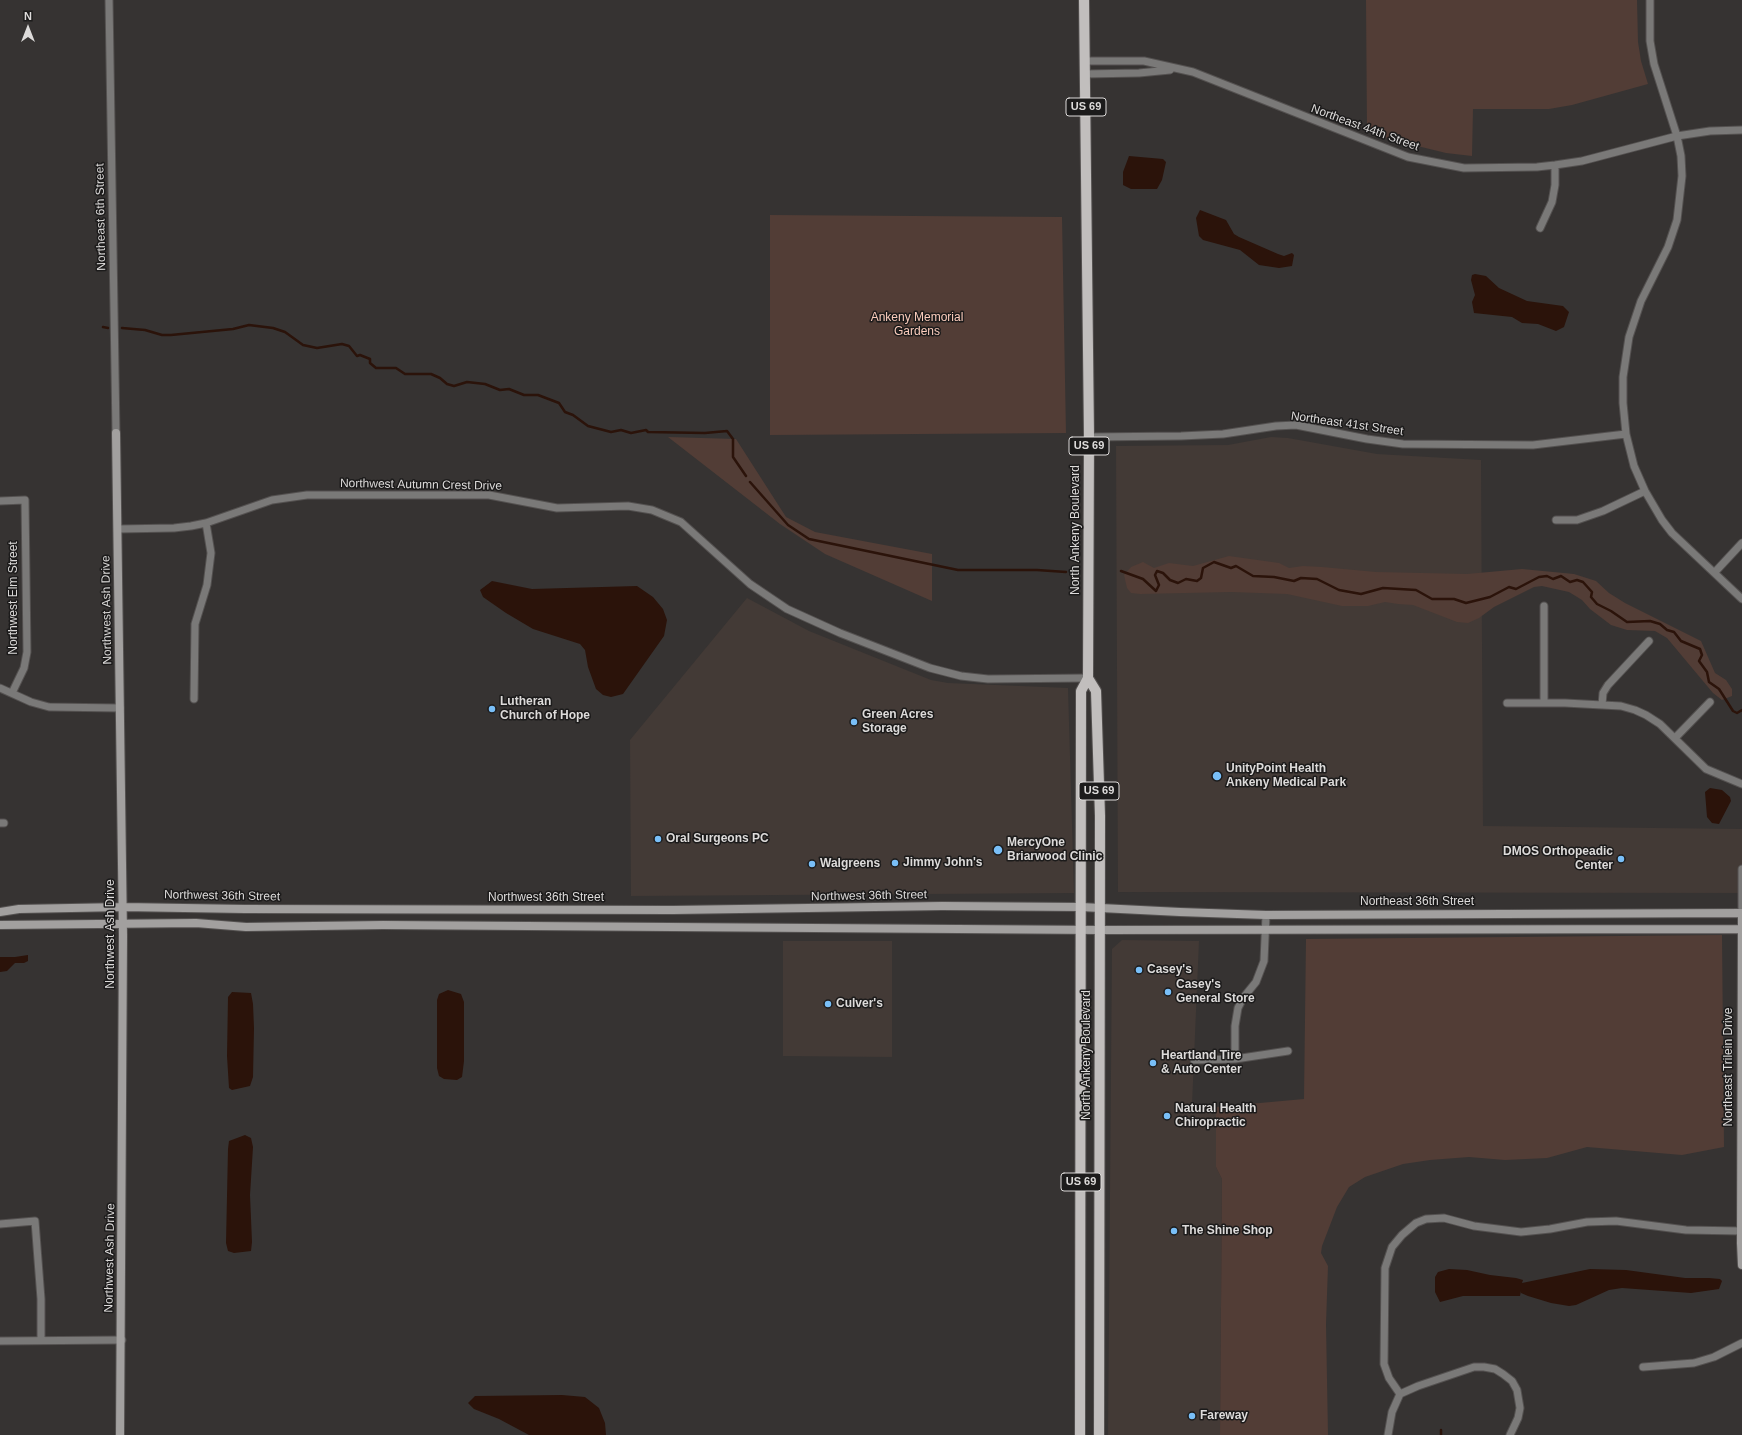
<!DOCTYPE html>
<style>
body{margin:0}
#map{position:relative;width:1742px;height:1435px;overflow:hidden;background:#363332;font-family:Helvetica,sans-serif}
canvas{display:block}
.north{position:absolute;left:8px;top:8px;width:40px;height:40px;-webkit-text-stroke:3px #1c1b1b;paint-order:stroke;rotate:0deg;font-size:11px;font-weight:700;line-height:16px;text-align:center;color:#dddbda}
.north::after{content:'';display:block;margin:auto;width:14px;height:18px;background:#dddbda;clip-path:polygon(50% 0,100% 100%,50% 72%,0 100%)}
</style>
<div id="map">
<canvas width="1742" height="1435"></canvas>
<div class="north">N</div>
</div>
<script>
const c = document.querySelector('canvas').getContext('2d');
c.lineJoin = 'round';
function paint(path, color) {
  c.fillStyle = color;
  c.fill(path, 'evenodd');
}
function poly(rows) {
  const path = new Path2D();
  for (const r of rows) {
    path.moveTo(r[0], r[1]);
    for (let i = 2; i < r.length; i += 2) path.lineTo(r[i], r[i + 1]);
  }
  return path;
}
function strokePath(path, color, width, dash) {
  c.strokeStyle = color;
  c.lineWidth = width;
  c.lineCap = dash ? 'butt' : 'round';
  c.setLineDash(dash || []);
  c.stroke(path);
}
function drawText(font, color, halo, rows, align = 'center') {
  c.font = font + ' Helvetica,sans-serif';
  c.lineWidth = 3;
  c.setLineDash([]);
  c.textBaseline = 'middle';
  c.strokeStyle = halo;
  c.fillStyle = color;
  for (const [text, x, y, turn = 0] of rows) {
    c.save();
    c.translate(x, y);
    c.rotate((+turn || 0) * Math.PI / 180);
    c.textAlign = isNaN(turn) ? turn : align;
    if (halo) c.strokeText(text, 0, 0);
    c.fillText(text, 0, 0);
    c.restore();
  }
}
const built = poly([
 [1271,437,1288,438,1377,454,1481,460,1483,826,1742,829,1742,893,1118,892,1116,446,1228,445],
 [747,598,809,631,931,680,948,683,1068,688,1074,893,631,896,630,740],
 [1122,940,1199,941,1192,1105,1216,1107,1216,1167,1222,1179,1220,1435,1108,1435,1112,949],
 [783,941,892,941,892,1057,783,1056]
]);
const green = poly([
 [1366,0,1637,0,1638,42,1641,61,1648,84,1572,105,1549,109,1473,109,1472,156,1446,153,1393,140,1367,131],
 [770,215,1062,217,1066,433,770,435],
 [668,437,736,439,786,517,815,532,932,554,932,601,825,554,780,524],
 [1229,556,1279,563,1289,568,1303,566,1322,567,1376,572,1467,574,1522,569,1574,574,1596,581,1609,593,1625,603,1701,641,1715,673,1726,680,1732,689,1732,696,1722,700,1713,693,1667,638,1655,631,1627,630,1611,625,1590,609,1582,600,1569,592,1542,586,1534,587,1494,607,1479,618,1468,623,1457,622,1413,605,1398,604,1385,602,1368,606,1342,606,1287,594,1231,592,1140,594,1131,593,1127,588,1124,575,1131,567,1143,562,1154,568,1169,563,1193,566],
 [1722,935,1724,1147,1682,1155,1587,1147,1547,1158,1505,1160,1469,1157,1430,1160,1403,1164,1365,1177,1349,1187,1337,1207,1322,1246,1321,1253,1328,1266,1326,1324,1328,1435,1220,1435,1222,1179,1216,1167,1216,1107,1304,1099,1306,939]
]);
const water = poly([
 [1129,156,1163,159,1166,162,1162,180,1157,189,1131,189,1123,185,1123,172],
 [1200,210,1226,220,1234,234,1239,237,1278,254,1284,256,1292,253,1294,255,1292,266,1279,268,1259,265,1240,250,1203,240,1199,236,1196,218],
 [1475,274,1486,276,1499,288,1527,301,1563,306,1569,312,1564,327,1556,331,1538,324,1522,323,1512,317,1474,313,1472,302,1475,295,1471,280,1472,275],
 [492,581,532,589,637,586,653,597,663,609,667,620,664,636,623,694,611,697,603,695,596,689,588,667,585,650,580,644,533,629,506,613,483,597,480,590],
 [1710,788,1722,790,1730,797,1731,801,1719,824,1712,823,1707,817,1705,792],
 [28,955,28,961,24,963,15,963,7,971,0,972,0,957,15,957],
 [448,990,461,994,464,1002,464,1061,462,1077,457,1080,444,1079,439,1076,437,1068,437,1000,439,994],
 [232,992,251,993,253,1004,254,1028,253,1077,250,1086,232,1090,229,1088,227,1056,228,997],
 [245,1135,251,1138,253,1147,250,1195,252,1242,251,1251,234,1253,228,1251,226,1243,228,1149,229,1141],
 [1449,1269,1467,1270,1490,1275,1516,1278,1523,1280,1522,1283,1590,1269,1626,1270,1685,1278,1709,1278,1720,1279,1722,1281,1719,1289,1691,1293,1622,1288,1609,1290,1576,1305,1569,1306,1551,1303,1528,1296,1521,1293,1521,1291,1520,1296,1463,1296,1440,1302,1435,1292,1435,1277,1438,1272],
 [562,1395,585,1397,599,1408,605,1423,606,1435,529,1435,499,1419,474,1409,468,1403,475,1396]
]);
const stream = poly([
 [103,327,108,328],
 [122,328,145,330,162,335,171,335,233,329,249,325,273,328,285,332,303,345,317,348,342,344,349,346,357,356,360,355,370,359,370,363,376,368,396,368,405,374,431,374,440,378,447,384,454,386,467,382,485,384,500,390,509,389,524,395,538,395,559,403,565,412,573,415,588,426,611,432,621,430,631,433,646,430,648,432,705,433,727,431,733,439,733,457,746,476],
 [750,482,788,525,809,539,958,570,1037,570,1066,572],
 [1121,571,1143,579,1156,591,1159,585,1155,575,1157,571,1163,573,1170,580,1178,583,1186,579,1197,581,1201,578,1203,568,1214,562,1231,568,1236,566,1253,576,1274,577,1294,581,1301,578,1317,579,1339,590,1361,594,1383,588,1416,590,1432,599,1454,599,1466,603,1490,597,1509,587,1516,589,1539,577,1547,576,1553,579,1561,576,1570,582,1577,580,1583,582,1592,592,1591,597,1597,604,1611,611,1627,622,1650,621,1660,624,1667,630,1674,632,1681,641,1700,649,1702,655,1699,661,1707,672,1709,682,1719,689,1733,711,1737,713,1742,710],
 [1441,1435,1441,1430]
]);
const street = poly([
 [109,0,116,433],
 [1650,0,1650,41,1654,64,1677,136,1681,156,1682,176,1677,220,1668,247,1641,301,1629,337,1623,377,1623,403,1626,434,1634,466,1645,491,1662,520,1672,533,1742,599],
 [1085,61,1144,61,1193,72,1408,157,1464,168,1537,167,1555,165,1582,161,1677,136,1710,131,1742,130],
 [1085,74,1139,73,1170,70],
 [1540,228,1552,202,1555,185,1555,165],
 [1089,437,1181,436,1223,434,1276,426,1296,425,1367,439,1403,444,1533,445,1626,434],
 [0,501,25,500,27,652,24,668,12,693],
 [1556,520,1577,520,1603,511,1645,491],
 [118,529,174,528,191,526,206,523,272,500,307,495,489,495,557,508,628,506,652,510,681,522,750,584,787,609,840,633,930,668,961,676,988,679,1088,678],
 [1715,572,1742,543],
 [1544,606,1544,702],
 [0,688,31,702,49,707,120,708],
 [194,699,195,624,207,585,211,553,206,523],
 [1507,703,1565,703,1621,706,1635,710,1646,715,1660,724,1706,769,1742,784],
 [1602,705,1603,693,1608,685,1649,641],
 [1675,738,1710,702],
 [0,823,4,823],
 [1742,913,1742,869],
 [1235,1059,1235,1026,1238,1008,1243,998,1256,982,1264,961,1266,915],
 [1194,1060,1235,1059,1288,1051],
 [0,1224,35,1221,41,1299,41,1340],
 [0,1341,122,1340],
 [1643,1367,1694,1363,1714,1357,1742,1343],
 [1400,1394,1389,1378,1384,1364,1385,1268,1392,1247,1402,1235,1416,1223,1426,1219,1444,1218,1474,1226,1521,1232,1550,1229,1587,1222,1616,1221,1686,1230,1741,1231],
 [1388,1435,1392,1412,1400,1394,1418,1386,1474,1367,1484,1367,1495,1369,1503,1374,1512,1381,1517,1390,1520,1408,1518,1418,1510,1435]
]);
const secondary = poly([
 [116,433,123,936,120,1435],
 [0,912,19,909,123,907,245,909,673,910,942,906,1081,907,1180,912,1266,915,1742,913],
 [1742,913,1741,1243,1742,1265],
 [0,925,196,923,246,927,383,925,1100,930,1742,929]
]);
const primary = poly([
 [1088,678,1096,691,1100,816,1099,1435],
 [1080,1435,1081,691,1088,678,1089,437,1084,0]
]);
const markers = [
 [492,709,4,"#79bff8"],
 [854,722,4,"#79bff8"],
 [1217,776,5,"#79bff8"],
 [658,839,4,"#79bff8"],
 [998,850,5,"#79bff8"],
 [1621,859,4,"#79bff8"],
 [895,863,4,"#79bff8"],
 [812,864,4,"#79bff8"],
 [1139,970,4,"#79bff8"],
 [1168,992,4,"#79bff8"],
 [828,1004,4,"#79bff8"],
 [1153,1063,4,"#79bff8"],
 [1167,1116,4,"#79bff8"],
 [1174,1231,4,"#79bff8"],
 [1192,1416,4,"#79bff8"]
];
const shields = [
 [1086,107,40],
 [1089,446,40],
 [1099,791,40],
 [1081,1182,40]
];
const shieldNames = [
 ["US 69",1086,107],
 ["US 69",1089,446],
 ["US 69",1099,791],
 ["US 69",1081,1182]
];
const streetNames = [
 ["Northeast 44th Street",1365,128,20],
 ["Northeast 6th Street",101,217,-91],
 ["Northeast 41st Street",1347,424,8],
 ["Northwest Autumn Crest Drive",421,485,1],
 ["North Ankeny Boulevard",1076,530,-90],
 ["Northwest Elm Street",14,598,-90],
 ["Northwest Ash Drive",107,610,-91],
 ["Northwest 36th Street",222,896,1],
 ["Northwest 36th Street",869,896,-1],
 ["Northwest 36th Street",546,898],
 ["Northeast 36th Street",1417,902],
 ["Northwest Ash Drive",111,934,-90],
 ["North Ankeny Boulevard",1087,1055,-90],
 ["Northeast Trilein Drive",1729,1067,-90],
 ["Northwest Ash Drive",110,1258,-89]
];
const parkNames = [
 ["Ankeny Memorial",917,318],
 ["Gardens",917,332]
];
const poiNames = [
 ["Lutheran",500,702],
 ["Church of Hope",500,716],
 ["Green Acres",862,715],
 ["Storage",862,729],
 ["UnityPoint Health",1226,769],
 ["Ankeny Medical Park",1226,783],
 ["Oral Surgeons PC",666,839],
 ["MercyOne",1007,843],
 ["Briarwood Clinic",1007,857],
 ["DMOS Orthopeadic",1613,852,"right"],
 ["Center",1613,866,"right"],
 ["Jimmy John's",903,863],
 ["Walgreens",820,864],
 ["Casey's",1147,970],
 ["Casey's",1176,985],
 ["General Store",1176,999],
 ["Culver's",836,1004],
 ["Heartland Tire",1161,1056],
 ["& Auto Center",1161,1070],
 ["Natural Health",1175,1109],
 ["Chiropractic",1175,1123],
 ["The Shine Shop",1182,1231],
 ["Fareway",1200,1416]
];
paint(built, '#433a36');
paint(green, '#523d36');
paint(water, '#2b130a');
strokePath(stream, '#2b130a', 2.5);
strokePath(street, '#545150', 9);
strokePath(secondary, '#545150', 10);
strokePath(primary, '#545150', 12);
strokePath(street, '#7a7978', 7);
strokePath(secondary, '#a2a09f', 8);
strokePath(primary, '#c1bebd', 10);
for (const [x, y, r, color] of markers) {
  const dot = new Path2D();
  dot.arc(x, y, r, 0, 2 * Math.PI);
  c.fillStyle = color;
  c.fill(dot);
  strokePath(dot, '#1c1b1b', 1.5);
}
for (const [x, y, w] of shields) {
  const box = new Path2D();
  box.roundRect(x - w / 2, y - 9, w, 18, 3);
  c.fillStyle = '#1c1b1b';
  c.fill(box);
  strokePath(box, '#dddbda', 1);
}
drawText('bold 11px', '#dddbda', null, shieldNames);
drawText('12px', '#dddbda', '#1c1b1b', streetNames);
drawText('12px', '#fccdbd', '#1c1b1b', parkNames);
drawText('bold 12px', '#dddbda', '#1c1b1b', poiNames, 'left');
</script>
